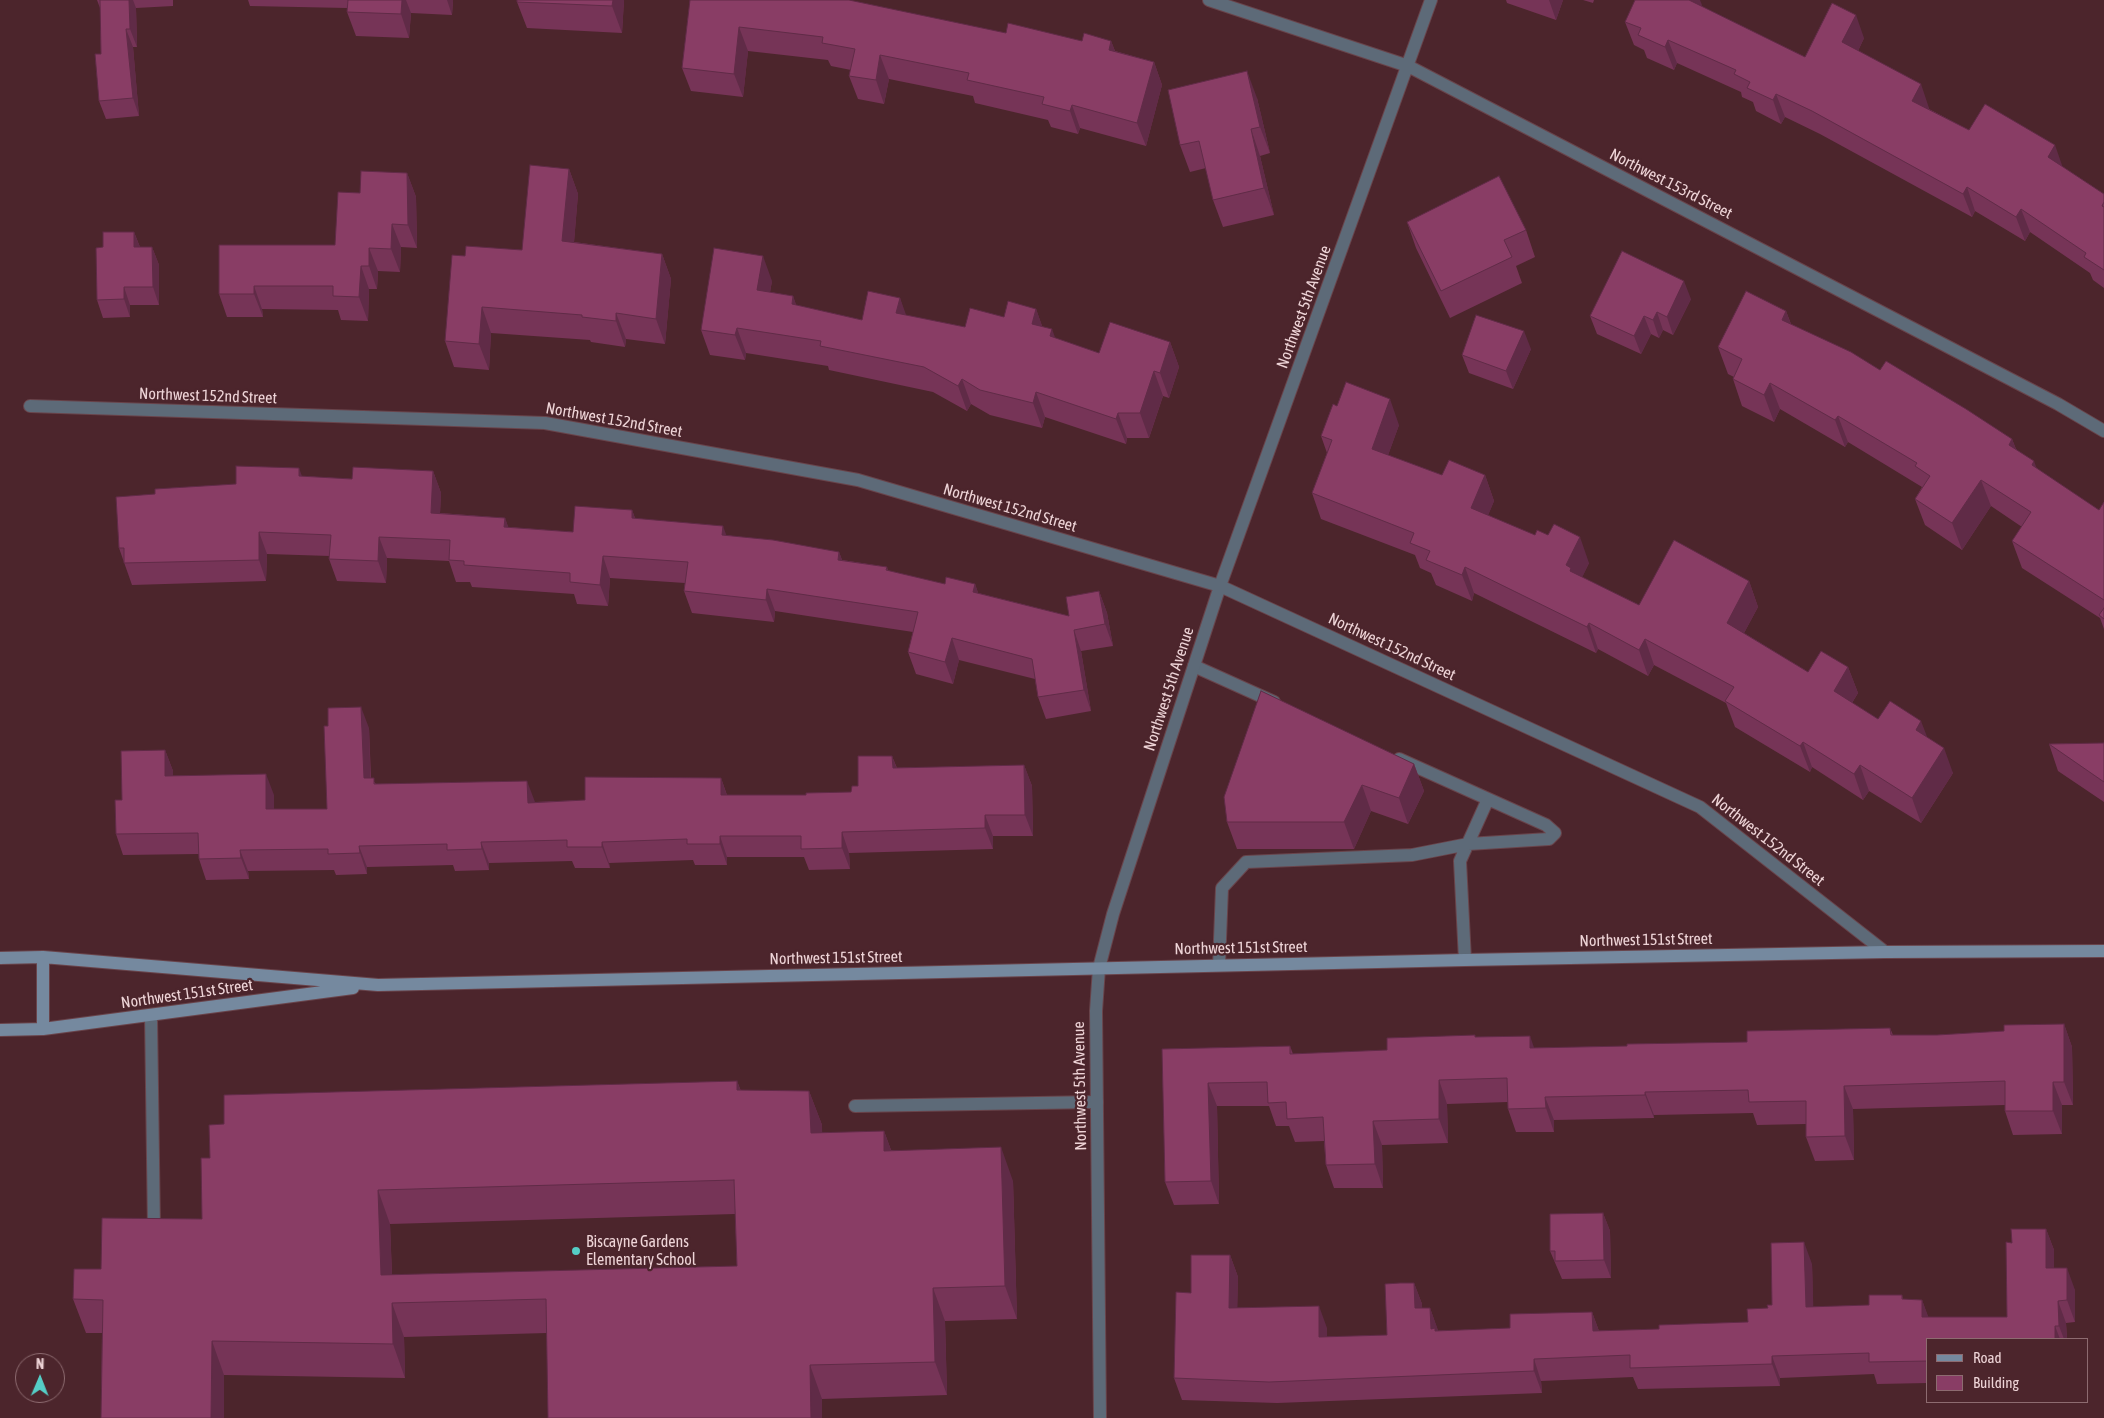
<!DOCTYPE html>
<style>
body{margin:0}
#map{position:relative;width:2104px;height:1418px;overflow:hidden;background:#4c252c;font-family:"Asap Condensed",sans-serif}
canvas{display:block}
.legend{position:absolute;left:1926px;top:1338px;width:162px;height:65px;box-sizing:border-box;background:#4c252c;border:1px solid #8d6b70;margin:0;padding:6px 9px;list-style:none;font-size:15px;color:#eed4d7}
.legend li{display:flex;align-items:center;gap:10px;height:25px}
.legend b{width:25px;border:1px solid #8d6b70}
.north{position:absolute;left:15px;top:1353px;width:50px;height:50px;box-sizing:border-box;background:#4c252c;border:1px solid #8d6b70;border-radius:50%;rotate:1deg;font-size:14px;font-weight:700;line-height:20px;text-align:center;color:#eed4d7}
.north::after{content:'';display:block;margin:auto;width:18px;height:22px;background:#55cdc6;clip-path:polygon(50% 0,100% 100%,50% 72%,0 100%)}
</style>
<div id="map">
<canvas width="2104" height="1418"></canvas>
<ul class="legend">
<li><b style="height:6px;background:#75899f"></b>Road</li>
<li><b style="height:14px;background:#893d65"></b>Building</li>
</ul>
<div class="north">N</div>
</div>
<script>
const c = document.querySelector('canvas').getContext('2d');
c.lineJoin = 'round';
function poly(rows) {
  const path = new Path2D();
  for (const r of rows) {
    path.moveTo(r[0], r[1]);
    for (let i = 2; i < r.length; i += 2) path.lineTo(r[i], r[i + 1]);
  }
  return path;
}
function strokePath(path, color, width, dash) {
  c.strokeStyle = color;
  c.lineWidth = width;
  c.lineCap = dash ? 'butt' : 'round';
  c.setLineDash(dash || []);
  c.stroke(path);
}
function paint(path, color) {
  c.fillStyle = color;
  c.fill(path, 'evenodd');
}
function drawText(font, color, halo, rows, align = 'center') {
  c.font = font + ' "Asap Condensed",sans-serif';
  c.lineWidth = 4.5;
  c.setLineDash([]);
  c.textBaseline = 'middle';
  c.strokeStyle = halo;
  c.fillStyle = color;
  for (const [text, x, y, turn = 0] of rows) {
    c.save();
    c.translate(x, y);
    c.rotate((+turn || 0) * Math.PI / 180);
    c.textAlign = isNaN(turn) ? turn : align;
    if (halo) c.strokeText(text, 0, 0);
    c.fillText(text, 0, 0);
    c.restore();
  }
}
const lane = poly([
 [1194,666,1274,702],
 [1465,960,1460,861,1488,799],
 [1219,965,1222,888,1246,862,1412,855,1468,844,1549,839,1555,833,1546,825,1399,759],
 [151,1015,154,1231],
 [855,1106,1097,1102]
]);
const street = poly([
 [1209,0,1408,66,2058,404,2104,431],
 [30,406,545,423,858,480,1220,586,1700,807,1885,952],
 [1100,1418,1096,1011,1099,968,1113,914,1220,586,1431,0]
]);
const secondary = poly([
 [0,958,43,957,378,985,1465,960,1885,952,2104,951],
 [43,1029,43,957],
 [0,1030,43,1029,353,988]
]);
const wall = poly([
 [97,0,173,0,173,6,136,8,137,47,133,47,139,116,106,119,99,101,101,54,100,8],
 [248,0,453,0,452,15,411,13,409,38,356,36,347,12,347,8,250,6],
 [624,0,622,33,527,28,517,2],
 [690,0,1082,41,1111,41,1115,51,1154,62,1162,85,1146,146,1080,128,1078,134,1051,127,1048,120,975,103,973,96,889,79,884,104,858,99,849,76,851,70,831,66,828,60,748,51,743,97,691,91,682,68],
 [1506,0,1563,0,1556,20,1507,3],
 [1583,0,1594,0,1593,3],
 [1702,5,1701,6,1805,57,1864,38,1858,51,1929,108,1929,109,1969,130,2063,167,2104,194,2104,288,2093,280,2090,273,2030,232,2025,241,1975,211,1972,217,1820,134,1785,117,1781,124,1756,111,1753,102,1742,97,1741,92,1677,63,1674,70,1647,58,1644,50,1634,45,1625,22],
 [1257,98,1270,153,1260,156,1274,215,1223,227,1213,200,1206,168,1190,172,1180,145],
 [569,169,578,194,574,242,662,254,671,279,665,344,626,339,625,347,591,342,590,340,491,333,489,370,454,367,445,341,522,250],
 [407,173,416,197,417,248,401,247,400,272,378,271,377,289,369,289,368,321,341,320,338,310,262,309,263,317,227,317,219,294,335,245,360,193],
 [1407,222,1526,230,1535,257,1516,266,1522,283,1450,318,1416,248],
 [134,232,140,247,152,247,159,265,159,305,130,305,130,317,103,318,97,300,103,247],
 [772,281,770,292,793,296,796,305,862,320,900,298,905,315,965,327,1036,309,1042,326,1055,338,1099,353,1170,342,1179,367,1169,398,1163,396,1149,438,1127,438,1126,444,1045,417,1042,428,990,415,971,404,967,411,933,392,829,370,828,366,746,353,745,360,710,355,701,330],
 [1691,299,1673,335,1663,330,1659,338,1651,334,1641,354,1597,334,1590,316],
 [1786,311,1791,324,2012,439,2016,449,2037,469,2099,510,2104,502,2104,629,2100,618,2022,568,2012,541,2022,527,1991,506,1962,550,1925,525,1915,499,1922,487,1848,442,1845,447,1780,409,1774,422,1742,406,1733,379,1734,377,1728,374,1718,347],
 [1531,349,1513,389,1469,373,1462,355],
 [1337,406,1399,425,1388,455,1442,475,1485,475,1494,501,1488,515,1589,563,1582,577,1639,605,1749,581,1758,607,1744,633,1808,672,1848,667,1858,693,1852,703,1878,719,1927,737,1953,773,1921,823,1869,791,1863,800,1812,767,1810,772,1735,727,1726,703,1654,665,1648,676,1598,649,1596,653,1474,593,1472,601,1436,585,1431,573,1420,568,1415,555,1321,519,1312,493,1327,453,1321,436],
 [433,471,441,493,440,513,505,518,508,527,573,532,632,510,635,518,726,535,839,552,842,560,887,567,888,571,945,584,975,584,978,593,1069,616,1099,591,1107,613,1113,646,1081,651,1091,711,1046,719,1038,697,1035,679,959,660,953,684,916,674,908,652,913,632,775,611,774,622,692,613,684,591,685,583,610,578,608,606,577,604,574,594,472,587,470,582,456,582,449,561,387,558,386,583,337,581,329,559,330,556,267,554,266,581,132,585,119,548,155,494,302,476,352,479],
 [328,726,369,728,371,778,376,784,535,802,585,800,721,778,727,795,806,795,851,792,892,756,897,768,1024,765,1032,786,1033,836,993,836,993,849,849,853,850,869,809,870,804,857,727,857,727,865,695,865,693,860,609,863,610,868,575,868,572,861,489,863,489,870,455,871,453,865,367,867,367,874,336,875,334,870,248,871,249,879,206,880,199,859,199,854,123,855,116,834,122,800,165,750,173,771,173,776,274,795,274,809,327,809],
 [2104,743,2104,802,2058,771,2049,744],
 [1414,764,1424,791,1408,824,1371,811,1354,849,1237,849,1227,822],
 [2064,1024,2072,1047,2073,1105,2062,1105,2062,1134,2013,1135,2005,1111,2005,1105,1853,1109,1854,1160,1815,1161,1806,1137,1806,1124,1757,1125,1753,1113,1654,1115,1654,1118,1554,1120,1554,1132,1516,1132,1508,1109,1508,1102,1447,1104,1448,1143,1382,1145,1383,1188,1334,1188,1326,1165,1324,1141,1295,1142,1289,1126,1276,1126,1269,1106,1217,1106,1219,1204,1174,1205,1165,1182,1162,1049,1290,1046,1293,1054,1387,1050,1475,1035,1475,1037,1534,1048,1627,1046,1747,1042,1890,1028,1893,1035,1937,1035,2004,1031],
 [737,1081,741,1091,809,1091,822,1125,822,1133,884,1131,891,1150,1013,1181,1017,1319,945,1321,947,1395,822,1399,547,1333,404,1337,405,1378,224,1375,224,1418,101,1418,102,1333,86,1333,73,1299,101,1269,202,1219,210,1158],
 [735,1214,737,1266,392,1275,390,1224],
 [1603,1213,1610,1231,1611,1278,1562,1279,1550,1251],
 [2046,1229,2054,1250,2054,1268,2075,1290,2075,1322,2066,1323,2067,1339,1928,1339,1928,1383,1877,1384,1874,1374,1780,1378,1780,1386,1638,1389,1633,1377,1541,1381,1542,1393,1277,1403,1182,1400,1174,1378,1191,1293,1230,1255,1238,1277,1237,1308,1327,1328,1327,1337,1387,1335,1414,1283,1422,1304,1422,1308,1430,1308,1438,1331,1510,1328,1592,1312,1599,1331,1659,1329,1748,1322,1772,1305,1812,1264,1813,1307,1869,1305,1902,1295,1903,1299,1922,1300,1928,1317,2007,1317,2012,1243]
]);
const shadedWall = poly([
 [129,0,133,0,136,8,137,47,130,29],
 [402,0,406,0,411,13,409,38,401,14],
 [447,0,453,0,452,15],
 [613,0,624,0,622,33,612,6],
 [1549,0,1563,0,1556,20],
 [1686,0,1700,0,1702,5,1694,22],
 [1856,15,1864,38,1851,66,1842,42],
 [739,27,748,51,743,97,734,74],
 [126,29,133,47,139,116,133,98],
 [1668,40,1677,63,1674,70,1665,47],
 [1111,41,1120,64,1109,50],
 [880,55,889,79,884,104,876,80],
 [1154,62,1162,85,1146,146,1137,123],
 [1247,71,1257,98,1270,153,1260,127],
 [1921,84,1929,108,1921,124,1912,101],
 [1776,94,1785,117,1781,124,1773,100],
 [1072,105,1080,128,1078,134,1070,111],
 [1251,129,1260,156,1274,215,1264,188],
 [2055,145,2063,168,2048,157],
 [569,169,578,194,572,266,562,241],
 [407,173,416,197,417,248,408,225],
 [1967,187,1975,211,1972,217,1963,194],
 [2021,209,2030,232,2025,241,2016,217],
 [392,224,401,247,400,272,391,249],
 [134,232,141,250,134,247],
 [152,247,159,265,159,305,153,287],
 [369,248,378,271,377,289,369,266],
 [662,254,671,279,665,344,656,319],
 [763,256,772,281,766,315,757,290],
 [361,266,369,289,368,321,359,297],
 [1684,281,1691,299,1673,335,1667,317],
 [254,286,262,309,263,317,254,294],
 [124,287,130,305,130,317,124,299],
 [793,296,802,321,792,304],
 [900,298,909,323,896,313],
 [482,307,491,333,489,370,479,344],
 [1036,309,1045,334,1032,324],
 [1786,311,1796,338,1782,320],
 [1657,312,1663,330,1659,338,1653,320],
 [616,313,626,339,625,347,616,321],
 [1644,316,1651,334,1641,354,1634,336],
 [737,328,746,353,745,360,735,335],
 [1052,329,1061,354,1050,336],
 [1524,331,1531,349,1513,389,1506,371],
 [1170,342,1179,367,1169,398,1160,373],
 [1154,371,1163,396,1149,438,1140,413],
 [962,379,971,404,967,411,958,386],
 [1770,383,1780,409,1774,422,1764,395],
 [1036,392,1045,417,1042,428,1033,403],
 [1390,399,1399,425,1381,475,1372,449],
 [1118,413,1127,438,1126,444,1116,419],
 [1838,416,1848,442,1845,447,1835,420],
 [2012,439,2022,466,2009,445],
 [2034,461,2044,488,2032,465],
 [299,468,307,490,299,476],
 [433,471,441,493,439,534,431,513],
 [1485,475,1494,501,1481,533,1471,508],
 [1981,480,1991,506,1962,550,1952,523],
 [632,510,640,532,632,518],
 [505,518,513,540,504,527],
 [723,526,731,548,722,535],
 [259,532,267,554,266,581,259,560],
 [379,537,387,558,386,583,378,561],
 [1580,537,1589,563,1578,586,1566,565],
 [839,552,847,573,838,560],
 [603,556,610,578,608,606,600,585],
 [1465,567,1474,593,1472,601,1462,575],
 [1749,581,1758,607,1736,648,1727,623],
 [975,584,983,606,973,592],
 [767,589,775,611,774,622,766,600],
 [1099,591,1107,613,1113,646,1105,624],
 [1589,623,1598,649,1596,653,1587,627],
 [1074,630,1081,651,1091,711,1084,690],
 [952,638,959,660,953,684,945,662],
 [1645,639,1654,665,1648,676,1639,650],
 [1848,667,1858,693,1843,717,1834,691],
 [361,707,369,728,371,799,364,778],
 [1921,721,1931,747,1916,730],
 [1803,742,1812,767,1810,772,1800,746],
 [1944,748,1953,773,1921,823,1912,798],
 [165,750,173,771,173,797,165,776],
 [892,756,900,777,893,768],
 [1414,764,1424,791,1408,824,1399,798],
 [1024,765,1032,786,1033,836,1025,815],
 [1860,765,1869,791,1863,800,1854,774],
 [266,774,274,795,274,830,266,809],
 [721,778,728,799,721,795],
 [527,781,535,802,536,824,528,803],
 [1362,785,1371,811,1354,849,1344,822],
 [985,815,993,836,993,849,985,828],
 [842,832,849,853,850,869,842,848],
 [720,836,727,857,727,865,720,844],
 [481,842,489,863,489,870,482,849],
 [602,842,609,863,610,868,602,847],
 [359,846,367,867,367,874,360,853],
 [240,850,248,871,249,879,241,858],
 [2064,1024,2072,1047,2073,1105,2064,1082],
 [1530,1036,1538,1059,1530,1048],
 [1439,1080,1447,1104,1448,1143,1439,1119],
 [737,1081,749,1114,737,1090],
 [2053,1082,2062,1105,2062,1134,2053,1111],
 [1208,1083,1217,1106,1219,1204,1211,1181],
 [1844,1086,1853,1109,1854,1160,1845,1136],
 [809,1091,822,1125,823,1167,811,1133],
 [1645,1092,1654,1115,1654,1118,1645,1095],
 [1545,1097,1554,1120,1554,1132,1546,1108],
 [1373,1121,1382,1145,1383,1188,1375,1164],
 [884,1131,896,1164,884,1151],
 [1001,1147,1013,1181,1017,1319,1005,1286],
 [378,1190,390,1224,393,1303,392,1303,404,1337,405,1378,393,1344,381,1275],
 [1603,1213,1610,1231,1611,1278,1604,1260],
 [2046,1229,2054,1250,2054,1290,2046,1268],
 [1804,1242,1812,1264,1814,1329,1806,1307],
 [1230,1255,1238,1277,1237,1330,1229,1308],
 [2067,1268,2075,1290,2075,1322,2067,1300],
 [1414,1283,1422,1304,1423,1330,1415,1308],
 [933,1288,945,1321,947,1395,935,1362],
 [1922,1300,1930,1321,1922,1317],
 [2058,1301,2066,1323,2067,1339,2064,1339,2059,1326],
 [1319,1306,1327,1328,1327,1359,1319,1337],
 [1430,1308,1438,1330,1439,1339,1431,1329],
 [1592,1312,1600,1334,1593,1331],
 [2055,1326,2060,1339,2055,1339],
 [212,1341,224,1375,224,1418,211,1418],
 [1772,1356,1780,1378,1780,1386,1772,1364],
 [1534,1359,1541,1381,1542,1393,1534,1371],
 [810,1365,822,1399,822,1418,811,1418]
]);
const building = poly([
 [100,0,129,0,130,29,126,29,133,98,99,101,95,54,101,54,100,0],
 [348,0,402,0,401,14,347,12,348,0],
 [517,0,613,0,612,6,517,2,517,0],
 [690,0,849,0,1006,33,1008,23,1082,41,1084,33,1111,41,1109,50,1154,62,1137,123,1072,105,1070,111,1042,104,1044,97,967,80,969,73,880,55,876,80,849,76,855,49,822,43,823,37,739,27,734,74,682,68,690,0],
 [1635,0,1689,0,1805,57,1832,3,1856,15,1842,42,1921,84,1912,101,1969,130,1985,104,2055,145,2048,157,2104,194,2104,202,2102,206,2104,207,2104,270,2084,257,2086,253,2021,209,2016,217,1967,187,1963,194,1812,111,1776,94,1773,100,1747,88,1750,82,1734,74,1736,70,1668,40,1665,47,1638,35,1641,28,1625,22,1635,0],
 [1247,71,1260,127,1251,129,1264,188,1213,200,1199,141,1180,145,1168,90,1247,71],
 [530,165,569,169,562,241,662,254,656,319,616,313,616,321,582,317,582,315,482,307,479,344,445,341,452,255,465,256,466,246,522,250,530,165],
 [361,171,407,173,408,225,392,224,391,249,369,248,369,266,361,266,359,297,333,296,333,286,254,286,254,294,219,294,219,245,335,245,338,192,360,193,361,171],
 [1499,176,1526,230,1504,240,1512,257,1441,291,1407,222,1499,176],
 [103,232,134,232,134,247,152,247,153,287,124,287,124,299,97,300,96,248,103,247,103,232],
 [714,248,763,256,757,290,793,296,792,304,862,320,868,291,900,298,896,313,965,327,970,308,1004,317,1008,301,1036,309,1032,324,1052,329,1050,336,1099,353,1110,322,1170,342,1160,373,1154,371,1140,413,1118,413,1116,419,1036,392,1033,403,980,390,962,379,958,386,924,367,820,346,821,341,737,328,735,335,701,330,714,248],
 [1622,251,1684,281,1667,317,1657,312,1653,320,1644,316,1634,336,1590,316,1622,251],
 [1746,291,1786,311,1782,320,1851,352,1880,370,1886,361,1966,409,2012,439,2009,445,2034,461,2032,465,2099,510,2104,502,2104,600,2012,541,2031,512,1981,480,1952,523,1915,499,1930,476,1915,466,1917,463,1838,416,1835,420,1770,383,1764,395,1733,379,1742,359,1718,347,1746,291],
 [1476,315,1524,331,1506,371,1462,355,1476,315],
 [1346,382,1390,399,1372,449,1442,475,1449,460,1485,475,1471,508,1535,535,1537,530,1548,535,1554,524,1580,537,1566,565,1571,568,1570,571,1639,605,1674,540,1749,581,1727,623,1808,672,1821,651,1848,667,1834,691,1878,719,1890,701,1921,721,1916,730,1944,748,1912,798,1860,765,1854,774,1803,742,1800,746,1725,701,1734,687,1645,639,1639,650,1589,623,1587,627,1465,567,1462,575,1426,560,1430,551,1410,543,1414,533,1312,493,1332,440,1321,436,1333,404,1337,406,1346,382],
 [236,466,299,468,299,476,352,479,353,467,433,471,431,513,505,518,504,527,573,532,575,506,632,510,632,518,723,526,722,535,773,540,839,552,838,560,887,567,886,570,945,584,946,577,975,584,973,592,1069,616,1066,597,1099,591,1105,624,1074,630,1084,690,1038,697,1032,659,952,638,945,662,908,652,918,612,767,589,766,600,684,591,688,562,603,556,600,585,570,582,570,573,464,565,464,561,449,560,450,540,379,537,378,561,329,559,331,535,259,532,259,560,124,563,124,548,119,548,116,497,155,494,155,489,236,484,236,466],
 [2104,608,2104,619,2099,615,2104,608],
 [1261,691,1414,764,1399,798,1362,785,1344,822,1227,822,1224,797,1261,691],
 [361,707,364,778,374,778,374,784,527,781,528,803,585,800,585,777,721,778,721,795,806,795,806,793,851,792,852,786,858,786,858,756,892,756,893,768,1024,765,1025,815,985,815,985,828,842,832,842,848,801,849,801,836,720,836,720,844,687,844,687,839,602,842,602,847,567,847,567,840,481,842,482,849,447,850,447,844,359,846,360,853,328,854,328,849,240,850,241,858,199,859,198,833,116,834,115,800,122,800,121,751,165,750,165,776,266,774,266,809,327,809,324,726,328,726,328,708,361,707],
 [2104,743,2104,782,2049,744,2104,743],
 [2064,1024,2064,1082,2053,1082,2053,1111,2005,1111,2005,1081,1844,1086,1845,1136,1806,1137,1806,1101,1749,1102,1748,1090,1645,1092,1645,1095,1545,1097,1546,1108,1508,1109,1507,1078,1439,1080,1439,1119,1373,1121,1375,1164,1326,1165,1323,1117,1287,1119,1286,1102,1268,1103,1267,1082,1208,1083,1211,1181,1165,1182,1162,1049,1290,1046,1290,1054,1387,1050,1387,1038,1475,1035,1475,1037,1530,1036,1530,1048,1627,1046,1627,1044,1747,1042,1747,1031,1890,1028,1891,1035,1937,1035,2004,1031,2004,1025,2064,1024],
 [737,1081,737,1090,809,1091,811,1133,884,1131,884,1151,1001,1147,1005,1286,933,1288,935,1362,810,1365,811,1418,548,1418,546,1299,392,1303,393,1344,212,1341,211,1418,101,1418,103,1300,73,1299,74,1269,101,1269,102,1218,202,1219,201,1158,210,1158,209,1125,224,1124,224,1095,737,1081],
 [734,1180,737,1266,381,1275,378,1190,734,1180],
 [1603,1213,1604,1260,1555,1261,1555,1251,1550,1251,1550,1214,1603,1213],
 [2011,1229,2046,1229,2046,1268,2067,1268,2067,1300,2058,1301,2059,1326,2055,1326,2055,1339,1928,1339,1928,1361,1869,1362,1869,1353,1772,1356,1772,1364,1630,1368,1630,1355,1534,1359,1534,1371,1269,1382,1174,1378,1176,1292,1191,1293,1191,1255,1230,1255,1229,1308,1319,1306,1319,1337,1387,1335,1385,1284,1400,1283,1414,1283,1415,1308,1430,1308,1431,1329,1435,1328,1435,1331,1510,1328,1510,1314,1592,1312,1593,1331,1659,1329,1659,1325,1748,1322,1747,1309,1768,1308,1767,1305,1772,1305,1771,1243,1804,1242,1806,1307,1869,1305,1869,1295,1902,1295,1902,1299,1922,1300,1922,1317,2007,1317,2006,1242,2012,1243,2011,1229]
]);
const markers = [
 [576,1251,5,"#55cdc6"]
];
const streetNames = [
 ["Northwest 153rd Street",1671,184,27],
 ["Northwest 5th Avenue",1304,307,-70],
 ["Northwest 152nd Street",208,396,2],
 ["Northwest 152nd Street",614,420,10],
 ["Northwest 152nd Street",1010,508,16],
 ["Northwest 152nd Street",1392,647,25],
 ["Northwest 5th Avenue",1169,689,-72],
 ["Northwest 152nd Street",1768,840,38],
 ["Northwest 151st Street",1646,940,-1],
 ["Northwest 151st Street",1241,948,-1],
 ["Northwest 151st Street",836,958,-1],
 ["Northwest 151st Street",187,994,-8],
 ["Northwest 5th Avenue",1080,1086,-91]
];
const poiNames = [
 ["Biscayne Gardens",586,1242],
 ["Elementary School",586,1260]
];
strokePath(lane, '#69444b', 14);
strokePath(street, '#69444b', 14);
strokePath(secondary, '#69444b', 14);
strokePath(lane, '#5d6a78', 12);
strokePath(street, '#5d6a78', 12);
strokePath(secondary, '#75899f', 12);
paint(wall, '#763457');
paint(shadedWall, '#602b47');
paint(building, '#893d65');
strokePath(building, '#602b47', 1);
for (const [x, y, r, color] of markers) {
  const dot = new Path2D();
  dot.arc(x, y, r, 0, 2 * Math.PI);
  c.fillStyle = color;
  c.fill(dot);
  strokePath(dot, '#4c252c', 2);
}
drawText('16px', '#eed4d7', '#4c252c', streetNames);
drawText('16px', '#eed4d7', '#4c252c', poiNames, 'left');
</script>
